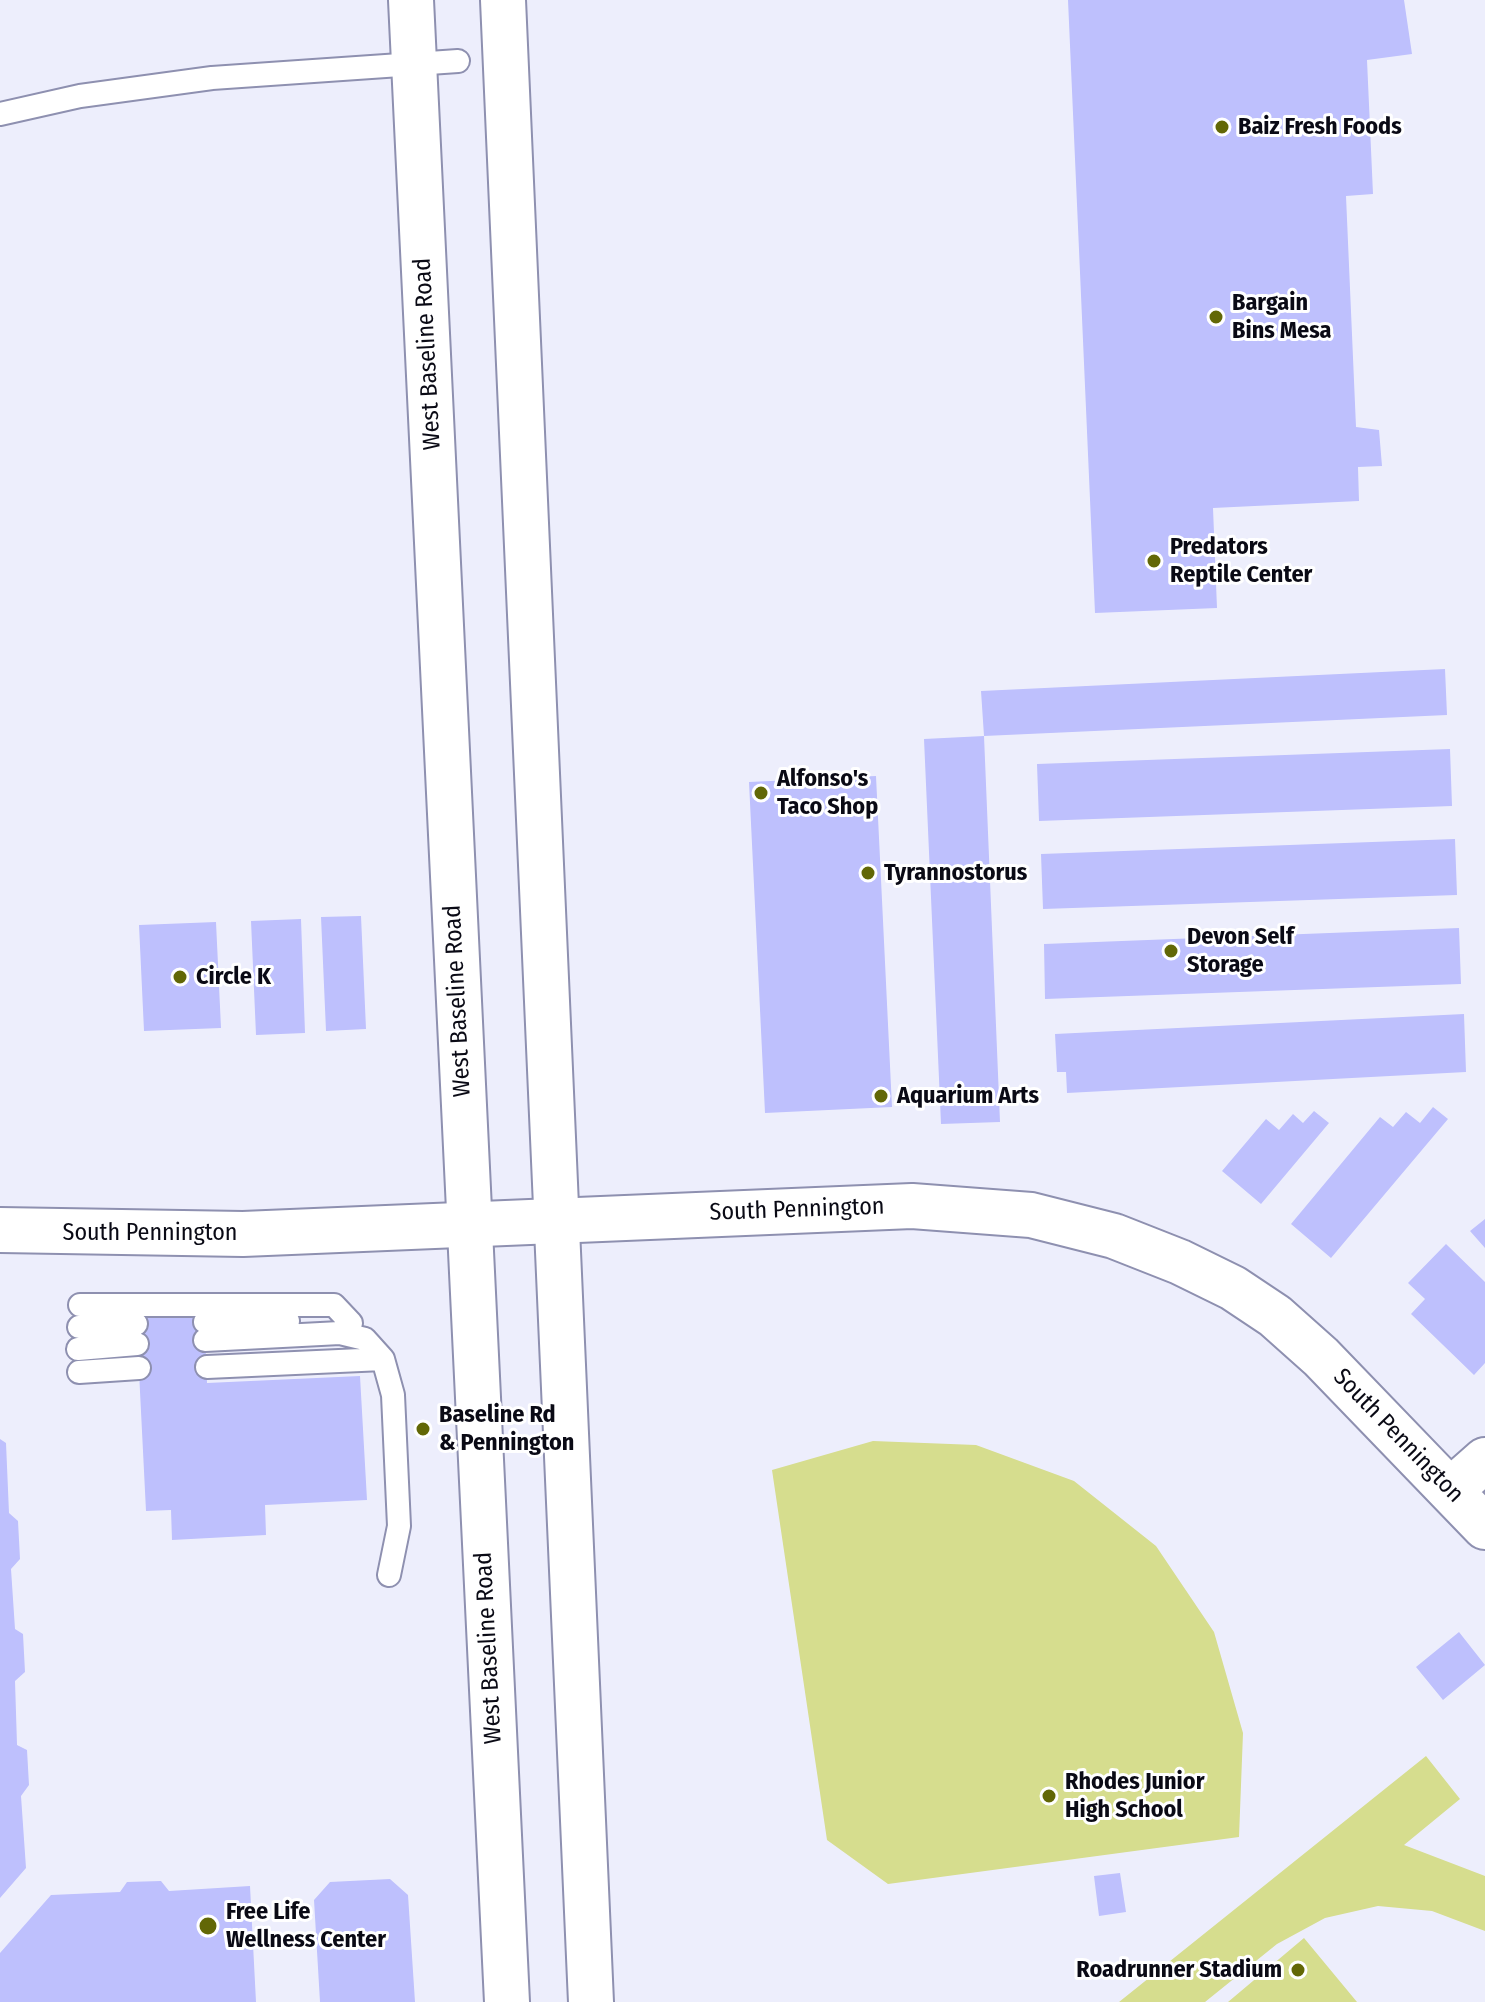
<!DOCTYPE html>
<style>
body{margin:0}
canvas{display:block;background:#edeefc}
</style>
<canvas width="1485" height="2002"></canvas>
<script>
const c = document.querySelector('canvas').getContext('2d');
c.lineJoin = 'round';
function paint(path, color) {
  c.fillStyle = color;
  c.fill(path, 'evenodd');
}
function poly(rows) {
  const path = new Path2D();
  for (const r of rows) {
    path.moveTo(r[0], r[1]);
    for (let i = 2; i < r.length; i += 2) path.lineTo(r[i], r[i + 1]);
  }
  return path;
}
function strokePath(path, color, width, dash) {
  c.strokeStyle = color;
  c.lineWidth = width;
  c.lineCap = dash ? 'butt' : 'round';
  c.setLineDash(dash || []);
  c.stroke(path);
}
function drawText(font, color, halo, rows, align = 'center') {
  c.font = font + ' "Fira Sans Condensed",sans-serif';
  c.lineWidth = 6;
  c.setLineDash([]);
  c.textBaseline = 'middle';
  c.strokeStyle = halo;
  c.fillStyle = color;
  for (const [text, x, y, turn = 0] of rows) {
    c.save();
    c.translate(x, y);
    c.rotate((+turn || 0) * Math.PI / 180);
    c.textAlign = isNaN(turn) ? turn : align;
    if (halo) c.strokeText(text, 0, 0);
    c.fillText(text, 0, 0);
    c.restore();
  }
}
const green = poly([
 [873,1441,976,1445,1074,1481,1156,1546,1214,1632,1243,1733,1239,1837,888,1884,827,1840,772,1470],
 [1426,1756,1460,1799,1404,1845,1485,1876,1485,1931,1432,1911,1378,1906,1325,1918,1277,1944,1205,2002,1119,2002],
 [1304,1938,1357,2002,1228,2002]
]);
const building = poly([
 [1068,0,1404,0,1412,54,1367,60,1373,194,1346,196,1356,427,1379,430,1382,466,1358,467,1359,501,1213,508,1217,608,1095,613],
 [1445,669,1447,715,984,736,981,691],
 [984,736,1000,1122,941,1124,924,739],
 [1450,749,1452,806,1039,821,1037,764],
 [876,776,892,1107,765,1113,749,782],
 [1455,839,1457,895,1043,909,1041,854],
 [361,916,366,1029,326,1031,321,917],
 [301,919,305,1033,256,1035,251,921],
 [216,922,221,1028,144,1031,139,925],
 [1459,928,1461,984,1045,999,1044,944],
 [1464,1014,1466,1072,1067,1093,1066,1072,1057,1072,1055,1034],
 [1433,1107,1448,1119,1331,1258,1291,1224,1380,1117,1393,1127,1406,1112,1420,1123],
 [1314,1111,1329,1123,1261,1204,1222,1171,1266,1119,1279,1130,1293,1114,1303,1123],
 [1485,1219,1485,1248,1470,1231],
 [1446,1244,1485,1282,1485,1363,1474,1375,1411,1314,1425,1299,1408,1283],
 [204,1308,207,1383,360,1376,367,1500,265,1505,266,1535,172,1540,171,1510,146,1511,136,1312],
 [0,1439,6,1443,9,1513,18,1521,20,1559,11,1569,15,1629,23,1634,25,1672,15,1681,17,1745,27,1750,29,1785,21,1796,26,1868,0,1898],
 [1459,1632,1485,1665,1443,1700,1416,1667],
 [1120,1873,1126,1912,1099,1916,1094,1876],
 [390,1879,408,1895,415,2002,320,2002,314,1900,330,1882],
 [161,1881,169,1891,250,1886,256,2002,0,2002,0,1953,51,1895,120,1892,127,1882]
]);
const service = poly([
 [0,114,80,96,212,78,458,61],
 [80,1305,334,1305,351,1323],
 [205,1322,288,1321],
 [79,1327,136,1324],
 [205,1340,340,1333,365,1339,383,1359,393,1395,399,1526,389,1575],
 [78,1349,137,1344],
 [207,1367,383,1359],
 [79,1372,139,1368]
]);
const minor = poly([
 [0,1230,243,1234,912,1206,1031,1215,1114,1236,1180,1262,1233,1288,1275,1316,1321,1357,1485,1527],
 [1451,1490,1485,1460]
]);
const primary = poly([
 [411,0,507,2002],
 [503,0,591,2002]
]);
const markers = [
 [1222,127,8,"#626706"],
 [1216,317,8,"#626706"],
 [1154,561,8,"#626706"],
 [761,793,8,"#626706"],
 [868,873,8,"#626706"],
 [1171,951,8,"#626706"],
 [180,977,8,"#626706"],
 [881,1096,8,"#626706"],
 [423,1429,8,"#626706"],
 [1049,1796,8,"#626706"],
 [208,1926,10,"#626706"],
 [1298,1970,8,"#626706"]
];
const poiNames = [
 ["Baiz Fresh Foods",1238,127],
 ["Bargain",1232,303],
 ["Bins Mesa",1232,331],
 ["Predators",1170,547],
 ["Reptile Center",1170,575],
 ["Alfonso's",777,779],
 ["Taco Shop",777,807],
 ["Tyrannostorus",884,873],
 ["Devon Self",1187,937],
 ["Storage",1187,965],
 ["Circle K",196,977],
 ["Aquarium Arts",897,1096],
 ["Baseline Rd",439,1415],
 ["& Pennington",439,1443],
 ["Rhodes Junior",1065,1782],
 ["High School",1065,1810],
 ["Free Life",226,1912],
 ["Wellness Center",226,1940],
 ["Roadrunner Stadium",1282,1970,"right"]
];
const streetNames = [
 ["West Baseline Road",428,354,-93],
 ["West Baseline Road",458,1001,-93],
 ["South Pennington",797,1210,-2],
 ["South Pennington",150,1233],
 ["South Pennington",1398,1436,46],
 ["West Baseline Road",489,1648,-93]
];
paint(green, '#d6dd8e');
paint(building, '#bec0fd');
strokePath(service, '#8e90b0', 26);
strokePath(minor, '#8e90b0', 48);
strokePath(primary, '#8e90b0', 48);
strokePath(service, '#fff', 22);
strokePath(minor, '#fff', 44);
strokePath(primary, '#fff', 44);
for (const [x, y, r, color] of markers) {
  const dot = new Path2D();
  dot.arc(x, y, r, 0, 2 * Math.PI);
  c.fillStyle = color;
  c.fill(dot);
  strokePath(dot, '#fff', 3);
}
drawText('bold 24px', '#0a0a15', '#fff', poiNames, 'left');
drawText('24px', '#0a0a15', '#fff', streetNames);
</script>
